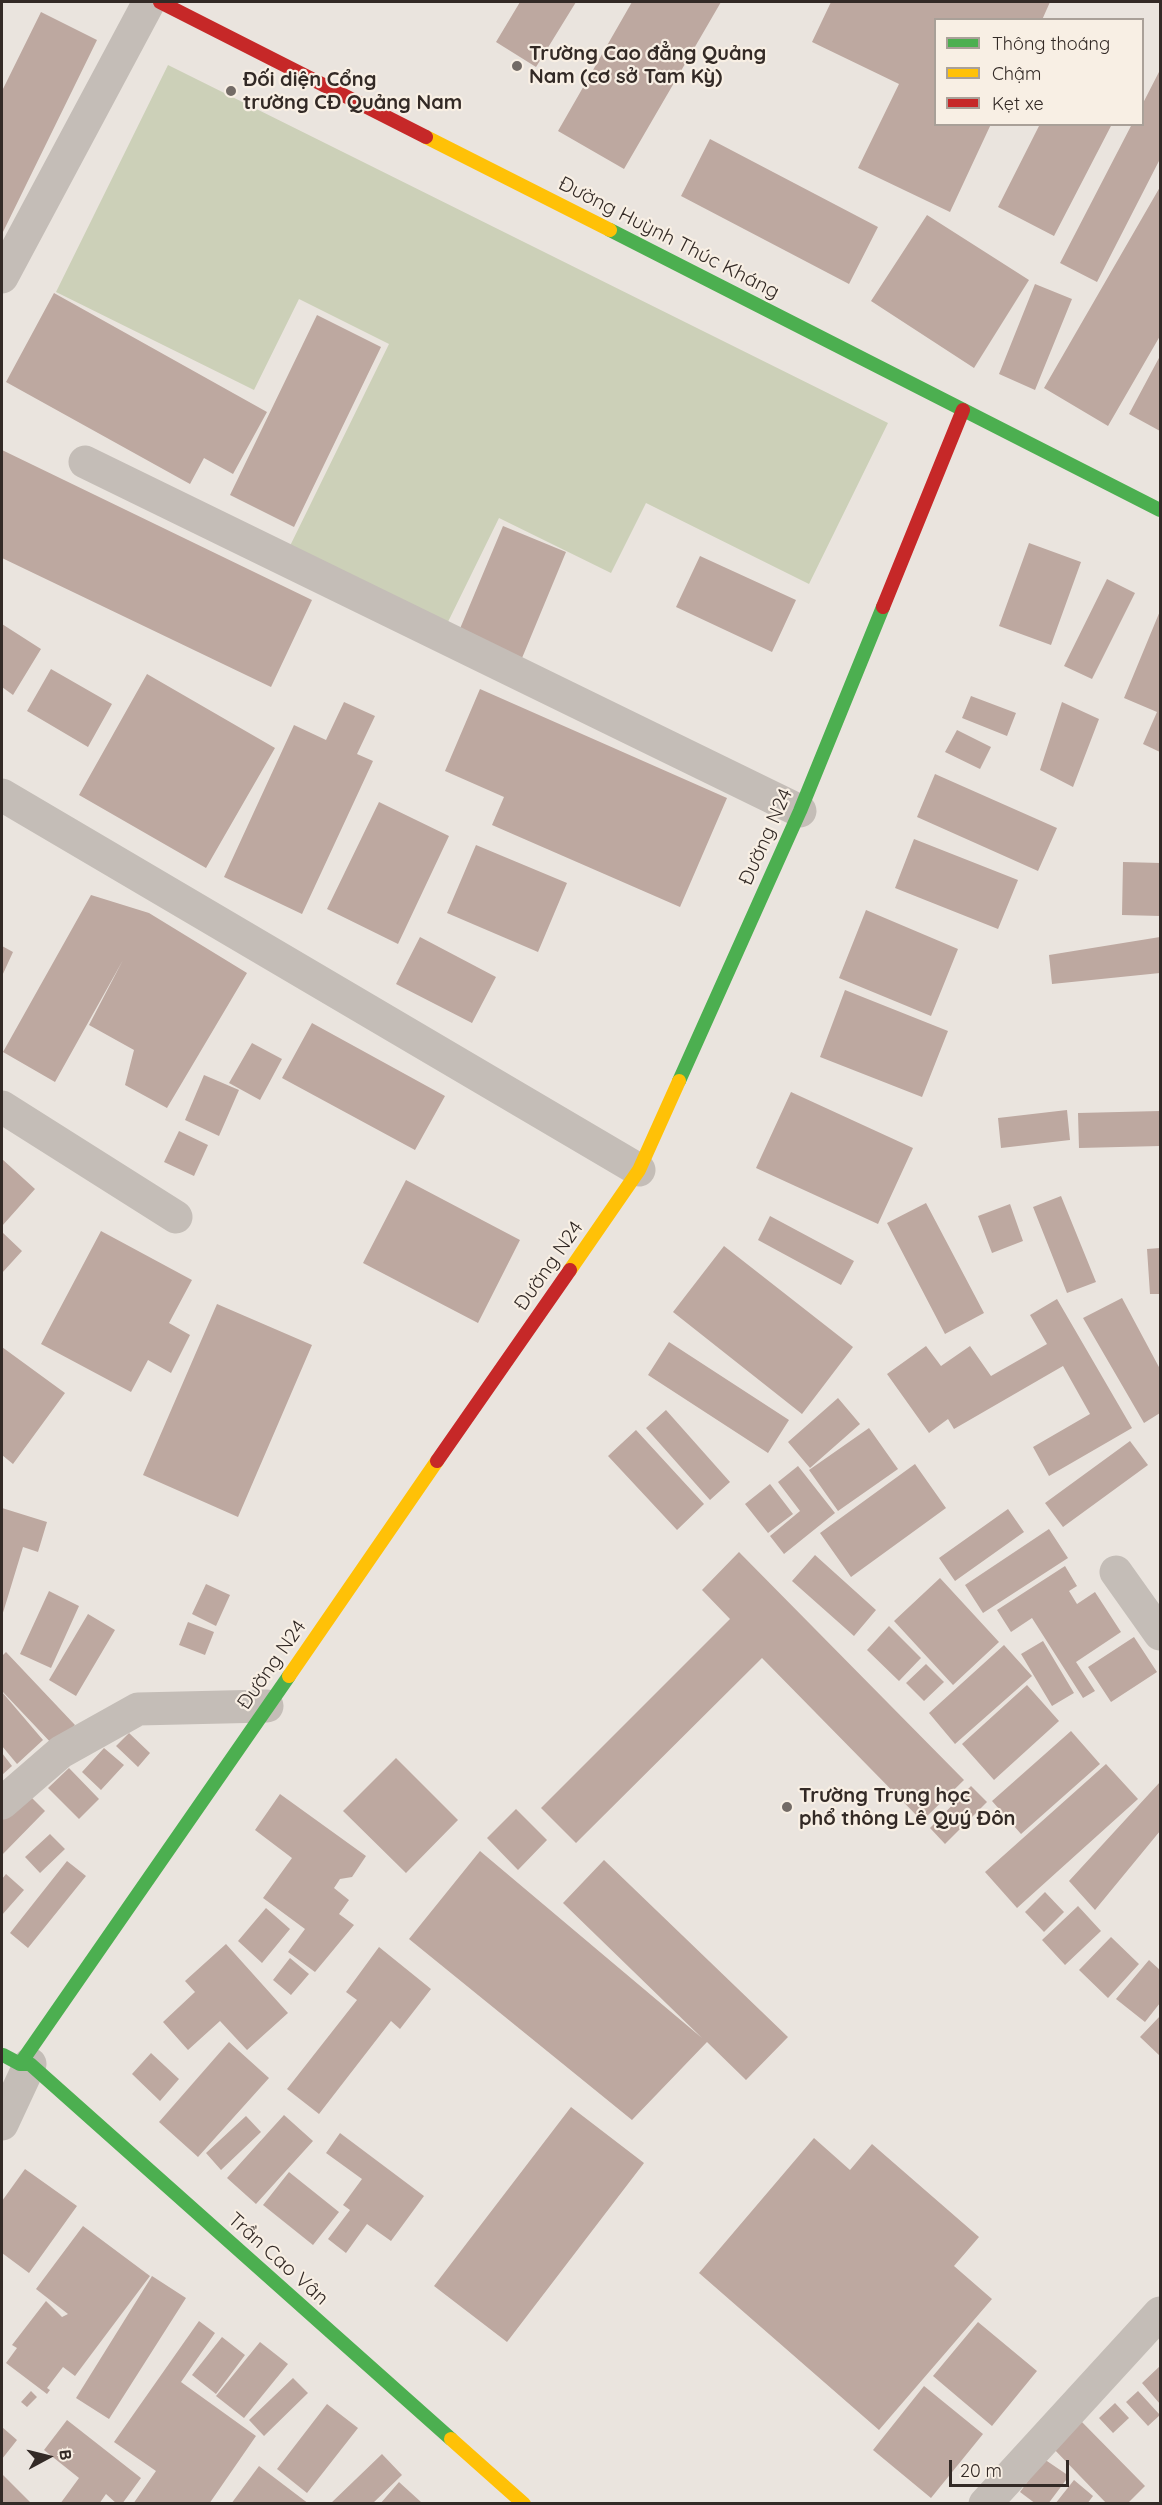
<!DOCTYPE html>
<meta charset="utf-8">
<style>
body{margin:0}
#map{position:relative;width:1162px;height:2505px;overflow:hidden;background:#eae4de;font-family:Quicksand,sans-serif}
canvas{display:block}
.frame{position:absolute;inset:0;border:3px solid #332a26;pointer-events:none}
.legend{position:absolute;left:934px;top:18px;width:210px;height:108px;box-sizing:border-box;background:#f8efe4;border:2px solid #a9a098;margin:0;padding:8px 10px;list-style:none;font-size:18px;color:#332a26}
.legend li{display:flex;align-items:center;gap:12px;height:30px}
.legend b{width:30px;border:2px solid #a9a098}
.north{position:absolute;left:18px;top:2427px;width:60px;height:60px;-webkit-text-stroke:4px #f8efe4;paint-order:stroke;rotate:83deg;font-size:16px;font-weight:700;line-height:24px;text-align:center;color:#332a26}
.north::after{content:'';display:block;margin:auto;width:21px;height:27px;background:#332a26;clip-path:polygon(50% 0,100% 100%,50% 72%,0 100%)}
.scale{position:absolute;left:949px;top:2460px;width:120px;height:27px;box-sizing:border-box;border:3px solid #332a26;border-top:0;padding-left:8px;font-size:18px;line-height:21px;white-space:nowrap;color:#332a26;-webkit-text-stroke:4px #f8efe4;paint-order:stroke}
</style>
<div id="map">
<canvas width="1162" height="2505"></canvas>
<div class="frame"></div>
<ul class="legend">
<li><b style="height:8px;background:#4caf50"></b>Thông thoáng</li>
<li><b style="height:8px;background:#ffc107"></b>Chậm</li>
<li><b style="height:8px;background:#c62828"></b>Kẹt xe</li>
</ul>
<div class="north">B</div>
<div class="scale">20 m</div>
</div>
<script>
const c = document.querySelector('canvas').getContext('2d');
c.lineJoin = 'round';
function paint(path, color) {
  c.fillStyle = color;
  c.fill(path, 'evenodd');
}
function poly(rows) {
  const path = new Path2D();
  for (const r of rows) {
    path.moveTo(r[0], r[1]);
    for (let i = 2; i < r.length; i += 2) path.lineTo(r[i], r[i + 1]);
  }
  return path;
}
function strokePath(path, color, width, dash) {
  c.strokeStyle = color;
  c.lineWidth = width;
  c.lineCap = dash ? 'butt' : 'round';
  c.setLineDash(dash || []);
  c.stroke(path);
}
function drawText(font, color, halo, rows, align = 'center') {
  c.font = font + ' Quicksand,sans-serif';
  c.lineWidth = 4.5;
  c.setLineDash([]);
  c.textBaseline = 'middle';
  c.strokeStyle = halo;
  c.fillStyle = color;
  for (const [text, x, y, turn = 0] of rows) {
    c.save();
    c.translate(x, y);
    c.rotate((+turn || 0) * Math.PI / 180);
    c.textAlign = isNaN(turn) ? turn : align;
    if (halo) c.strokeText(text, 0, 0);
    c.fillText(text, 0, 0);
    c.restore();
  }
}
const green = poly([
 [168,65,888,423,809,584,646,503,611,573,499,518,444,630,287,552,389,344,299,299,254,390,56,292]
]);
const building = poly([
 [520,2,576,2,536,67,496,42],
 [632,2,721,2,624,169,558,131],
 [831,2,1050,2,1042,20,936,20,936,124,991,124,950,212,858,168,899,84,812,42],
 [41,12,97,40,2,234,2,91],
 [1160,70,1160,159,1097,282,1060,263,1132,124,1142,124,1142,105],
 [1040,124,1112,124,1054,236,998,207],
 [710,139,878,227,849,284,681,196],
 [1160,187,1160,336,1108,426,1044,388],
 [927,215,1029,280,974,368,871,301],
 [1035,284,1072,299,1035,390,999,374],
 [54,293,267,412,233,474,204,458,190,484,6,382],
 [317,315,381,347,294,527,230,495],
 [1160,356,1160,431,1129,414],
 [2,450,312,600,271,687,2,558],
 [503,526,566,552,522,658,459,631],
 [1029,543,1081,562,1051,645,999,626],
 [700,556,796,600,772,652,676,607],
 [1107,579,1135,593,1092,679,1064,666],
 [1160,611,1160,752,1143,744,1157,712,1124,698],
 [2,624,41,649,13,695,2,687],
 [51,669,112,704,88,747,27,711],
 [147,674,275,748,206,868,79,795],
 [480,689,727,798,680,907,492,825,504,797,445,771],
 [971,696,1016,713,1007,736,962,718],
 [344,702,375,716,357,754,373,761,302,914,224,877,294,725,326,740],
 [1062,702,1099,719,1073,787,1040,770],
 [957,730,991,747,980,769,945,752],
 [935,774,1057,828,1038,871,917,817],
 [379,802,449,836,398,944,327,909],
 [914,839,1018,880,998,929,895,888],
 [476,845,567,883,538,952,447,913],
 [1123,862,1160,863,1160,916,1122,915],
 [91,895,149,913,247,973,167,1108,125,1085,134,1050,89,1025,123,960,55,1082,3,1052],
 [866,910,958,949,931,1016,839,978],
 [420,937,496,977,472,1023,396,984],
 [1160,937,1160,973,1052,984,1049,955],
 [2,946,13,952,2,976],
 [845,990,948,1031,922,1097,820,1057],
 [312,1023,445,1096,415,1150,282,1078],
 [252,1043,282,1059,260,1100,229,1083],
 [204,1075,239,1090,219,1136,185,1120],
 [791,1092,913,1148,878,1224,756,1168],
 [1067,1110,1070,1140,1001,1148,998,1118],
 [1160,1111,1160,1146,1079,1148,1078,1113],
 [179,1131,208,1145,194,1176,164,1162],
 [2,1159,35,1189,2,1226],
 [406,1180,520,1240,478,1323,363,1263],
 [1061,1196,1096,1282,1067,1293,1033,1207],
 [926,1203,984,1313,945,1334,887,1223],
 [1010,1204,1023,1241,992,1253,978,1216],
 [770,1216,854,1261,841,1285,758,1240],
 [101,1231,192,1280,169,1323,190,1335,171,1373,148,1360,131,1392,41,1344],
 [2,1232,22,1251,2,1273],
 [724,1246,853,1347,802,1414,673,1312],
 [1160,1248,1160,1294,1150,1294,1147,1249],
 [1122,1298,1160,1369,1160,1413,1144,1423,1083,1318],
 [1057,1299,1132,1428,1049,1476,1033,1447,1090,1414,1063,1366,954,1429,948,1419,929,1433,887,1374,926,1346,941,1366,970,1346,991,1376,1047,1344,1030,1315],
 [217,1304,312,1345,238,1517,143,1475],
 [669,1342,789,1420,768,1453,648,1375],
 [2,1347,65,1393,13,1464,2,1455],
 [838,1398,860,1424,810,1468,788,1442],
 [666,1410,730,1482,710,1500,646,1428],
 [869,1428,898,1469,838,1511,809,1470],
 [636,1430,704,1504,677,1530,608,1456],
 [1130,1441,1148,1465,1063,1527,1045,1503],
 [915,1464,946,1508,851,1577,820,1533],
 [798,1466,835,1513,784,1554,770,1536,800,1511,778,1482],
 [770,1484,793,1514,768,1533,745,1504],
 [2,1508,47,1522,38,1552,23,1547,2,1616],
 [1008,1509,1024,1532,955,1581,939,1558],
 [1049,1529,1068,1558,983,1613,965,1585],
 [739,1552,964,1780,922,1821,762,1658,576,1843,541,1808,730,1619,702,1590],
 [815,1555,876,1610,854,1636,792,1581],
 [1065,1566,1077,1586,1069,1591,1077,1604,1095,1592,1121,1632,1076,1662,1095,1691,1083,1698,1032,1618,1011,1632,997,1610],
 [940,1578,999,1642,953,1685,894,1621],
 [206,1584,230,1595,216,1626,192,1614],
 [49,1591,79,1606,51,1668,20,1654],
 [88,1614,115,1630,76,1696,49,1680],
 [188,1622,214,1632,205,1655,179,1645],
 [889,1626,921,1658,899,1681,867,1650],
 [1134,1637,1157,1672,1111,1702,1088,1667],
 [1043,1641,1074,1693,1052,1706,1021,1654],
 [1004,1645,1032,1676,955,1744,929,1713],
 [6,1652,75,1725,54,1746,2,1691,2,1656],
 [926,1664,944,1682,924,1701,906,1683],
 [1027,1685,1059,1721,994,1780,962,1744],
 [2,1692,43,1740,17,1764,2,1746],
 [1071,1731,1100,1764,1021,1834,992,1801],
 [129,1733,150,1753,138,1767,116,1746],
 [104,1748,124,1765,101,1790,82,1772],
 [2,1753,12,1766,2,1775],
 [396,1758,458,1820,406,1873,343,1811],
 [1106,1764,1138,1799,1017,1908,985,1872],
 [69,1768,99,1799,79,1819,48,1788],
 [1160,1782,1160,1831,1095,1910,1069,1881],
 [971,1786,987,1802,945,1844,930,1828],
 [24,1790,45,1811,2,1855,2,1813],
 [280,1794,366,1856,352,1877,340,1879,334,1888,349,1900,339,1914,354,1925,315,1972,288,1952,305,1929,263,1898,292,1858,255,1830],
 [516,1809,547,1840,518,1870,487,1838],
 [50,1834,65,1849,40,1873,25,1857],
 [480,1851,702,2038,563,1903,604,1860,788,2037,746,2080,707,2042,632,2120,409,1939],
 [67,1861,86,1876,28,1948,10,1933],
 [6,1874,24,1890,2,1915,2,1879],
 [1045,1892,1064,1912,1044,1932,1025,1912],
 [1078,1906,1101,1931,1065,1965,1042,1940],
 [266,1908,290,1929,262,1963,238,1941],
 [1111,1937,1139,1964,1108,1998,1079,1970],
 [226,1944,288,2013,247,2050,220,2021,188,2050,163,2022,195,1992,185,1981],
 [379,1947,431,1989,400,2029,391,2021,319,2114,287,2089,357,2000,346,1992],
 [290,1958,309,1974,291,1995,273,1980],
 [1149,1960,1160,1970,1160,2003,1145,2022,1116,1999],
 [1160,2016,1160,2056,1140,2037],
 [229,2042,269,2078,198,2157,159,2122],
 [151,2053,179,2079,160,2101,132,2074],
 [571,2107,644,2163,507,2342,434,2286],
 [284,2115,313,2141,256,2204,227,2178],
 [246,2116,261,2132,221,2170,206,2153],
 [340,2133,424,2196,391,2241,367,2224,346,2253,328,2239,350,2210,343,2205,362,2179,326,2153],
 [814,2138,850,2170,872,2144,979,2237,954,2266,992,2299,879,2430,699,2273],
 [25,2169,77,2206,29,2273,2,2253,2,2201],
 [289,2172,339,2212,313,2245,263,2205],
 [83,2226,150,2276,75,2376,63,2367,47,2388,50,2390,47,2394,6,2363,17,2348,12,2345,46,2301,62,2317,68,2314,36,2289],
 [152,2276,186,2298,109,2419,76,2398],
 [199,2321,215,2333,181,2382,256,2436,209,2504,133,2504,156,2471,114,2442],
 [978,2322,1037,2371,992,2426,933,2376],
 [222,2337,245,2355,216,2394,192,2375],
 [260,2342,288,2364,244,2418,216,2396],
 [1160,2366,1160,2404,1142,2383],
 [293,2378,308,2393,264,2436,249,2420],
 [924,2386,983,2434,931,2498,873,2450],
 [31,2391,37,2397,27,2407,21,2402],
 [1138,2391,1160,2415,1148,2426,1126,2402],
 [1115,2403,1129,2418,1113,2433,1099,2418],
 [327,2404,358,2428,307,2493,277,2469],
 [1079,2419,1145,2486,1127,2504,1107,2504,1051,2446],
 [67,2420,141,2478,122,2504,117,2504,106,2494,99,2504,60,2504,79,2478,44,2450],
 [2,2427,17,2440,2,2459],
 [382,2454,402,2475,372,2504,330,2504],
 [1044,2459,1069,2476,1048,2504,1036,2504,1020,2492],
 [259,2466,309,2504,231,2504],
 [2,2474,32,2504,2,2504],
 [1074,2480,1093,2496,1087,2504,1055,2504],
 [399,2482,421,2502,419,2504,380,2504]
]);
const street = poly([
 [2,277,149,2],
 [85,462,800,811],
 [2,795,639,1170],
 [2,1107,176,1217],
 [1116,1572,1160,1634],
 [2,1803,61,1752,138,1709,267,1706],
 [2,2124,30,2064],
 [985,2504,1160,2313]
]);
const fast = poly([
 [610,230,1160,510],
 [679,1081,800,811,883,607],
 [3,2055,20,2064,30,2064,451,2439],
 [20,2064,289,1676]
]);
const slow = poly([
 [426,137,610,230],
 [570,1270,639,1170,679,1081],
 [289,1676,437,1461],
 [451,2439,524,2504]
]);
const jam = poly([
 [160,2,426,137],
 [883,607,963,410],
 [437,1461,570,1270]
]);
const markers = [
 [517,66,6,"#736b66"],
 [231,91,6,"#736b66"],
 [787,1807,6,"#736b66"]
];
const poiNames = [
 ["Trường Cao đẳng Quảng",529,54],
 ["Nam (cơ sở Tam Kỳ)",529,77],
 ["Đối diện Cổng",243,80],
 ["trường CĐ Quảng Nam",243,103],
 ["Trường Trung học",799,1796],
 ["phổ thông Lê Quý Đôn",799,1819]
];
const streetNames = [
 ["Đường Huỳnh Thúc Kháng",669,238,27],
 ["Đường N24",766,837,-66],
 ["Đường N24",549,1266,-55],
 ["Đường N24",272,1665,-55],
 ["Trần Cao Vân",278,2259,42]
];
paint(green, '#ccd0b8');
paint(building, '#bda8a0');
strokePath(street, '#c4bdb7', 33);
strokePath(fast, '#4caf50', 14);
strokePath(slow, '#ffc107', 14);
strokePath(jam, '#c62828', 14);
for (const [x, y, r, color] of markers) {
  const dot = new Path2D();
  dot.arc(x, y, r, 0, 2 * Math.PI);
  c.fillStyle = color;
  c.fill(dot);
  strokePath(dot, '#f8efe4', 2);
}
drawText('bold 20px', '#332a26', '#f8efe4', poiNames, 'left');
drawText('20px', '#332a26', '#f8efe4', streetNames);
</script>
